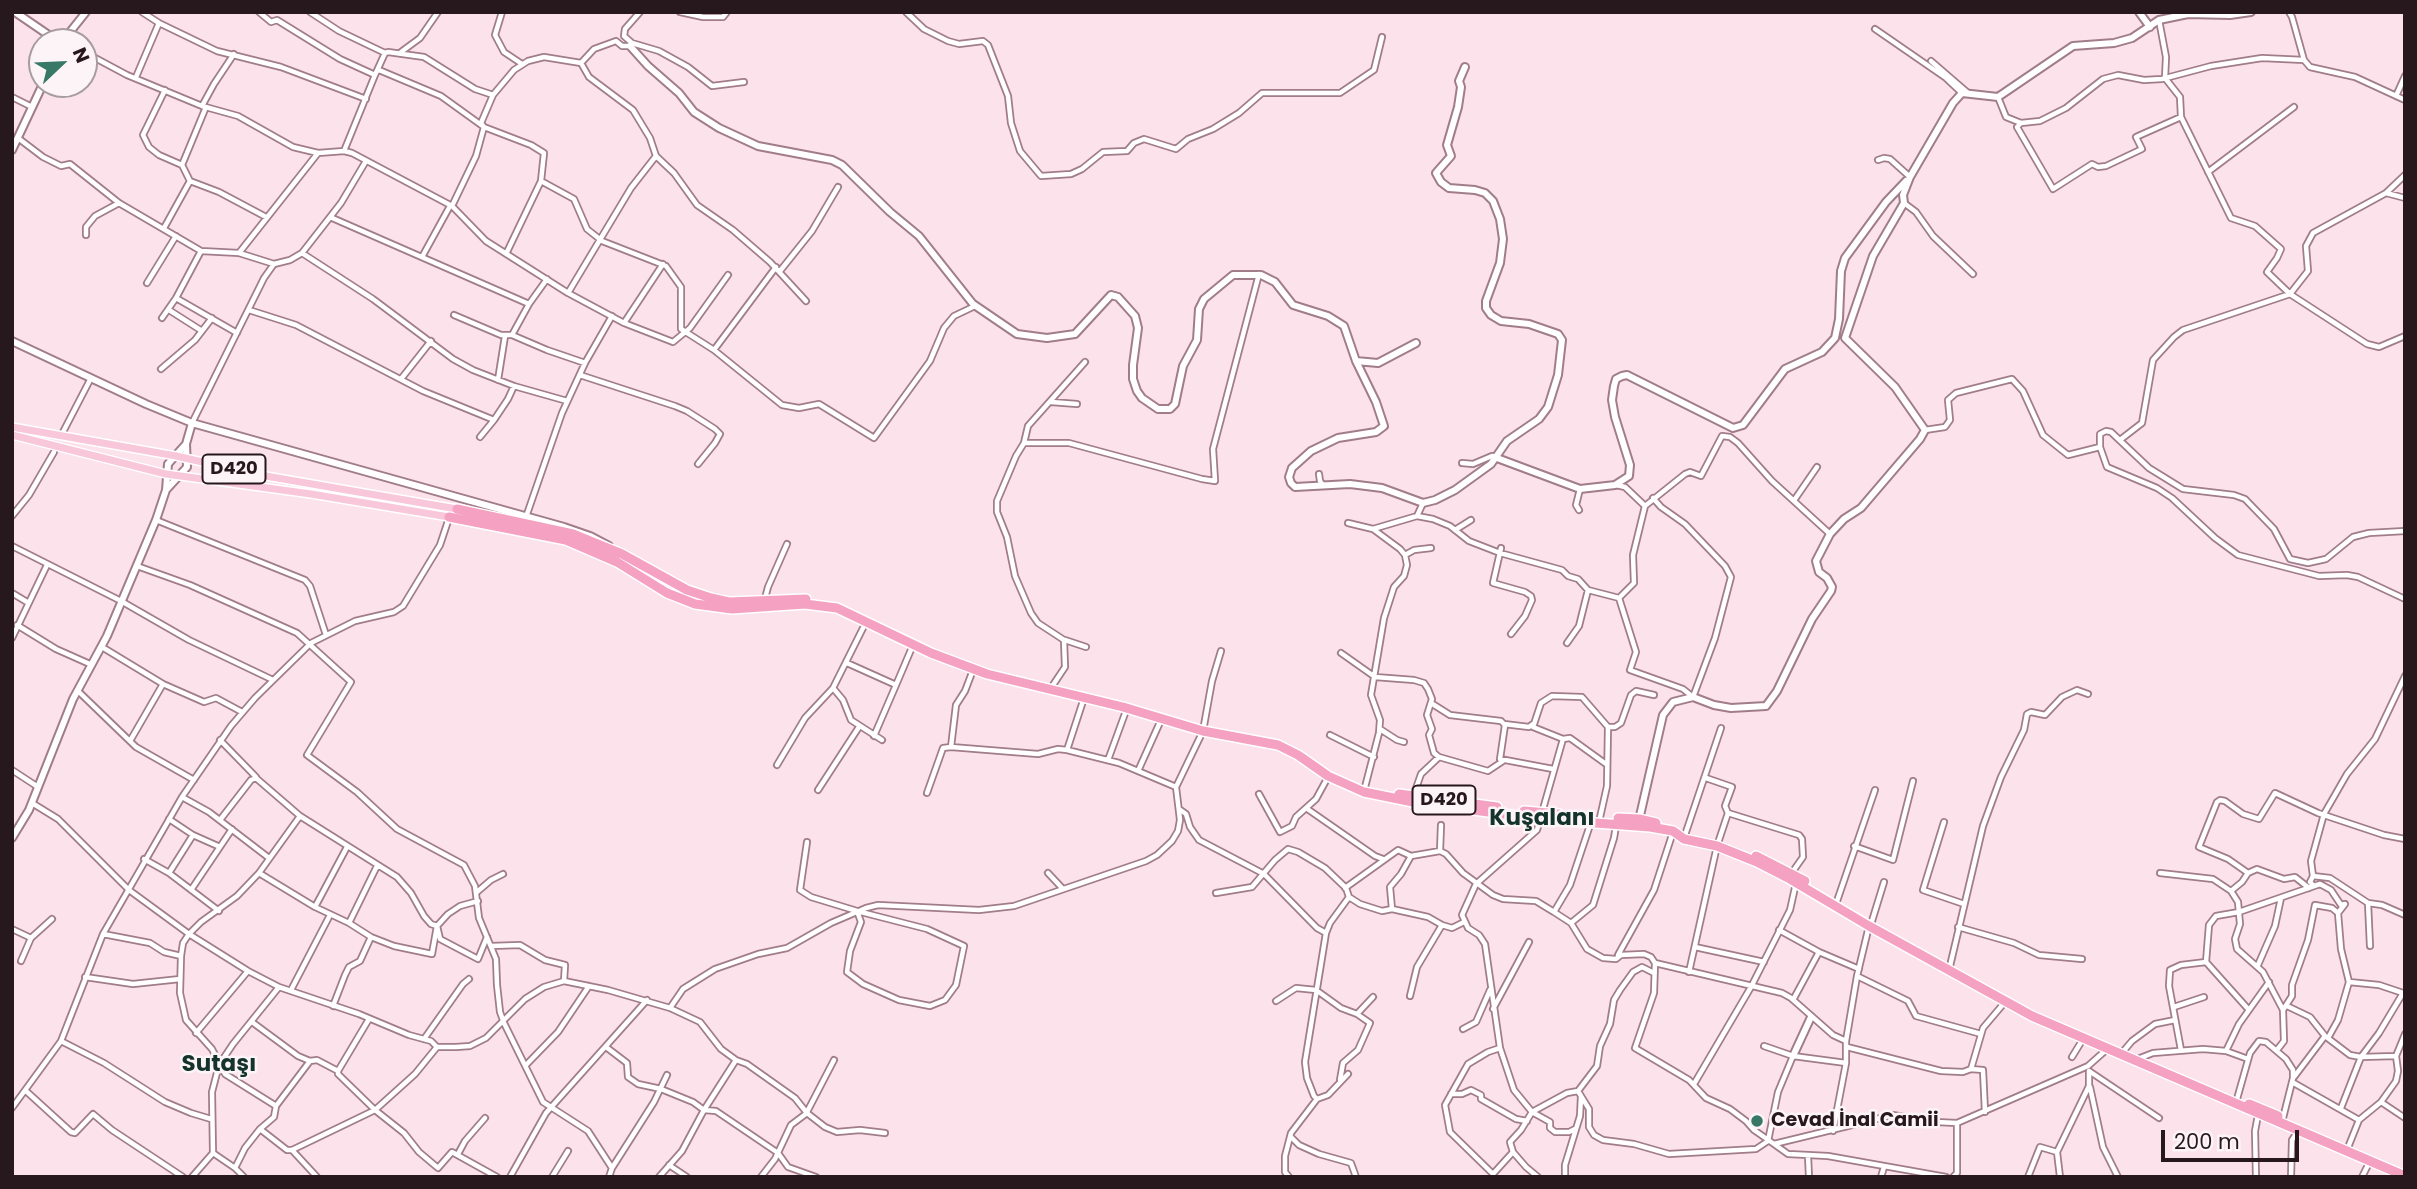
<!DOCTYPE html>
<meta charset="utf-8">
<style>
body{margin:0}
#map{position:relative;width:2417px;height:1189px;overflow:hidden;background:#fbe2eb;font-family:Poppins,sans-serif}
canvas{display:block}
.frame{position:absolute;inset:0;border:14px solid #27181e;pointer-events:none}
.north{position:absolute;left:28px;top:28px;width:70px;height:70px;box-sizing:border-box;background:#fdf4f7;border:2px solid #a79ca0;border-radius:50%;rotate:67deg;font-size:19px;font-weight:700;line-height:28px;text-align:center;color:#27181e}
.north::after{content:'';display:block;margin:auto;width:24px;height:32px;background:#377867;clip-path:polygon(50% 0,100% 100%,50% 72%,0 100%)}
.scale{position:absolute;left:2161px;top:1130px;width:138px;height:32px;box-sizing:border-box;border:4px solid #27181e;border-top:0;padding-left:9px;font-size:21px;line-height:24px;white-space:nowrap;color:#27181e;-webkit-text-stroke:5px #fdf4f7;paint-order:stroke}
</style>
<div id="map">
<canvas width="2417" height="1189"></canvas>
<div class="frame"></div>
<div class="north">N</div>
<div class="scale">200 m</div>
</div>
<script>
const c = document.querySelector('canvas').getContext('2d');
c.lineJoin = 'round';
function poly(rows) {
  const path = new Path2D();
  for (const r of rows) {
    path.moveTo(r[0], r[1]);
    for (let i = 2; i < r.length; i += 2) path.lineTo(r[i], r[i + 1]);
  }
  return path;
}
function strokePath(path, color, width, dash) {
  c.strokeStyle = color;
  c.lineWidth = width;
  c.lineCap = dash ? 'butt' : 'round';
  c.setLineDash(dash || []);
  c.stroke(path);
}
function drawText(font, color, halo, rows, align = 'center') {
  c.font = font + ' Poppins,sans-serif';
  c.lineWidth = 5;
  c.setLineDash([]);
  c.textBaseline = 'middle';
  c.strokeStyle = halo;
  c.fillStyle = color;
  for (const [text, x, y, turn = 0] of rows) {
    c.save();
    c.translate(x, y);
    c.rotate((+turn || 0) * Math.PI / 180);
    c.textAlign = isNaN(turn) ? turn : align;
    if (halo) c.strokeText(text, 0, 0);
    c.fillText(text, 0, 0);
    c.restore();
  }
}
const street = poly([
 [142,12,159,23,217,51,281,67,366,99],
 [259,12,271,22,277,20,340,59,375,75],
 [310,12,339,31,385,53],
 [502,12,495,35,504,52,522,64],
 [680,12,703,17,723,17,727,12],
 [906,12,924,29,948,41,959,44,983,41,988,45,1008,96,1011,123,1020,151,1041,176,1071,174,1082,169,1103,152,1127,151,1134,143,1144,139,1176,149,1188,139,1213,129,1239,113,1262,93,1340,93,1374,70,1382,37],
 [2289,12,2292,17,2304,60],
 [2159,20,2166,57,2165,78,2180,97,2181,117,2231,218,2255,226,2281,249,2277,258,2267,272,2290,294,2367,344,2379,347,2405,336],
 [1875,29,1946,78,1962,93],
 [632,43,624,36,625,29,640,12],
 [84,52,127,75,202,106,238,116,293,147,318,153,344,151,352,153,452,206,486,241,568,293,624,323,673,342,690,328,728,275],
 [401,52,420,38,438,12],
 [1931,61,1968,93],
 [581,63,589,77,633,110,650,138,656,156,674,173,697,205,733,230,770,262,806,301],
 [379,70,441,96,484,127,531,145,544,153,541,181,506,254],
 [136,77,159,23],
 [2396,96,2405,76],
 [12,97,32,107],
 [1998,97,2006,117,2021,123,2040,121,2066,108,2103,79,2118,75,2144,80,2162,79,2211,66,2262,58,2304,60,2310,67,2355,77,2405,100],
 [202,106,214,84,234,54],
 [2021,123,2017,127,2053,189,2092,164,2098,167,2106,166,2142,149,2136,137,2181,117],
 [18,138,43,157,61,166,70,164,119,203,201,251,239,253,274,264],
 [344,151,375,75,385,53,388,52,424,57,475,89,493,95,514,70,528,61,544,57,581,63,594,49,616,41,622,46,630,46,632,43,659,51,688,67,712,86,744,82],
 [1878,160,1884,158,1890,159,1910,177],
 [182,165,206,107],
 [2208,172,2294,107],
 [190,181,219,192,266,217],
 [541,181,574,199,587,229,602,241,666,266,681,287,681,329,714,350,782,405,799,408,819,404,874,438,930,361,944,328,954,316,975,306],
 [2386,193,2405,198],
 [1904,203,1916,212,1933,236,1973,274],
 [452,206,476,156,484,127,481,123,493,95],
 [330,217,529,304],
 [164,228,190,181,182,165,159,155,149,147,143,135,165,90],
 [86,235,86,227,95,216,119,203],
 [239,253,318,153],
 [302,253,373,299,453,359,473,370,514,386,567,401],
 [422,257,450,206],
 [780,271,812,231,838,187],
 [147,283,176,236],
 [568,293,631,188,656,156],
 [176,298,237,333],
 [169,310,202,331],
 [249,310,296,325,423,391,494,420,508,399,514,386],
 [454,315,501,335,512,335,529,304,547,279],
 [162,318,176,298,201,251],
 [624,323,663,264],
 [512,335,547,350,585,363],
 [714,350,776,267],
 [161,369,195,340,212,318],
 [580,375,675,406,687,411,715,429,720,434,715,443,698,464],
 [401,379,431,341],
 [498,380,505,336],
 [1051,402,1077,404],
 [192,423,264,278,274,264,290,260,302,253,341,203,366,161],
 [1925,430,1945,427,1950,420,1948,400,1956,393,2012,379,2023,391,2043,435,2068,455,2100,447,2107,467,2157,488,2172,498,2215,538,2238,555,2319,576,2347,575,2358,577,2405,599],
 [63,432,91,378],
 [480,437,494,420],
 [2120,440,2142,423,2153,360,2174,337,2183,330,2290,294,2308,271,2306,246,2313,233,2386,193,2405,175],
 [1024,443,1069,443,1202,479,1215,481,1213,449,1259,274],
 [2100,447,2100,434,2106,431,2111,432,2149,468,2183,489,2234,495,2245,499,2274,529,2290,559,2308,563,2326,559,2353,537,2369,533,2405,531],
 [1462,463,1473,464,1492,456,1496,457],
 [1319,474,1320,481,1323,485],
 [1616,485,1625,487,1645,506],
 [1795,499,1817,467],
 [1579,510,1576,505,1580,489],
 [12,516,29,495,54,452],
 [1417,516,1423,503],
 [526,517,562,413,585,363,612,316],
 [156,520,305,580,310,586,326,635],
 [1348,523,1373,529],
 [1455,530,1471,520],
 [12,546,121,601,189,640,273,680],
 [1501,548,1493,583,1525,592,1531,596,1532,600,1525,616,1511,634],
 [1405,555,1414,550,1431,548],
 [137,566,190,585,297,633,351,682,307,755,357,792,397,829,464,865,475,886,479,918,496,959,497,985,500,1012,504,1023,543,1102,588,1131,612,1168,609,1177],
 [12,593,27,602],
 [1619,598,1634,583,1633,555,1645,506,1685,474,1690,472,1701,476,1722,436,1730,437,1738,443,1772,481,1830,534],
 [764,602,768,587,787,544],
 [17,625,56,649,92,665],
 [12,638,47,565],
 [1065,640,1086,647],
 [1567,643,1579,626,1588,590],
 [102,647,163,684,204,702,216,698,242,712],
 [1341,653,1375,677,1414,680,1424,683,1428,689,1432,699,1427,715,1432,729,1429,735,1434,753,1439,757,1421,774,1414,794],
 [847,663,896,685,913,645],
 [1053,685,1065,667,1064,640,1038,623,1031,613,1015,576,1007,537,997,512,997,501,1016,456,1024,443,1028,426,1085,362],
 [833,688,843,700,851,720,882,740],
 [78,691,136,747,194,780],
 [1431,703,1450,715,1501,721,1505,725,1500,759,1553,769],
 [1504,724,1529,727,1533,724],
 [1608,727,1615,727,1621,723,1631,695,1636,691,1654,695],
 [1380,729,1397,740,1404,742],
 [1330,735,1374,757],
 [874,736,896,685],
 [1563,739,1533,727,1541,703,1552,696,1582,697,1608,727],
 [220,740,256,777],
 [130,741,163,684],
 [951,747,956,705,965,691,973,670],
 [1067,750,1084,698],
 [1439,757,1488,771,1503,761],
 [1108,760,1127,708],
 [777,765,805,718,833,688,866,622],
 [12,770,38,787],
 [1138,771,1161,720],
 [818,790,859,727],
 [1364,791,1379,733,1380,720,1371,695,1384,618,1394,587,1404,576,1407,565,1405,555,1400,549,1373,529,1417,516,1433,519,1450,526,1469,541,1500,553,1562,570,1568,576,1578,579,1588,590,1619,598,1636,652,1630,670,1683,689,1693,697,1715,638,1731,577,1725,566,1685,524,1661,507,1653,498],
 [927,793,943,748,951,747,1038,754,1058,749,1067,750,1119,763,1176,787],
 [1259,794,1280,832,1292,826,1296,817,1316,799,1328,777],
 [182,797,209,812,269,858],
 [32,803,58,819,129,890,189,934,183,943,181,956,180,993,186,1020,212,1049,225,1074,276,1106,274,1117,260,1129,245,1148,235,1168,244,1177],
 [1306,808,1375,856,1383,859],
 [1179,809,1186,814,1190,827,1199,840,1264,874,1317,928,1326,933],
 [1728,813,1799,835,1802,839,1803,857,1791,874],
 [169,819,193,835,220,847],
 [220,820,251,780,256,778,300,816,397,877,411,893,424,916,431,924,437,926,440,939,478,959,487,937],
 [1599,822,1607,786,1608,727],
 [1944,822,1923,890,1964,904],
 [1684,838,1721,728],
 [807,842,800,890,811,897,857,911,927,929,964,946,956,985,945,1000,930,1006,899,1000,863,984,847,972,850,951,861,922,857,911],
 [1854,846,1893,860,1913,781],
 [1440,851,1441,825],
 [1411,856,1401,874,1390,887,1392,909,1428,917,1442,925,1452,928,1464,922],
 [144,859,169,873,219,911],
 [169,873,193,835],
 [259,873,315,907,349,923,371,937,394,946,432,954,437,926,448,914,460,906,478,901],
 [1048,873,1063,889],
 [2160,873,2213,879,2231,891],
 [2248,873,2228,859,2199,847,2217,802,2220,800,2225,801,2243,814,2259,819,2275,793,2318,813,2384,835,2405,839],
 [2313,876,2330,878,2368,903,2382,905,2405,915],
 [2313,885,2310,882,2313,876,2311,861,2324,814,2347,774,2375,739,2405,676],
 [1345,888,1398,850,1411,856,1440,851,1446,854,1463,873,1493,895,1503,899,1536,901,1554,912,1571,923,1587,949,1603,958,1616,959,1621,955,1644,954,1651,957,1655,963,1654,993,1635,1048,1689,1080,1706,1098,1730,1109,1746,1121,1754,1130,1774,1144,1893,1115,1936,1122,1957,1123,2088,1066,2106,1050],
 [191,890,232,829],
 [477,892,491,880,503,874],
 [1216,893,1252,887,1275,860,1288,849,1298,852,1325,868,1346,888,1349,897,1330,923,1326,933,1305,1062,1307,1078,1314,1096,1317,1099,1328,1095,1348,1074],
 [1349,897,1360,904,1382,911,1392,909],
 [2368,903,2370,946],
 [1836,904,1875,790],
 [315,907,347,847],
 [1554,912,1570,885,1591,822],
 [1872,921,1884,882],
 [349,923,377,866],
 [1571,923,1593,905,1614,838,1616,826],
 [1958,927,2014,943,2039,955,2082,959],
 [12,929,31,938,52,919],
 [1779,930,1819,952,1859,969],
 [103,934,150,943,164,952,181,956],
 [491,946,520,945,545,960,565,965,564,981],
 [1695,947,1764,962],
 [1618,955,1654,890,1673,832],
 [21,961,31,938],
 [1655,963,1782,993,1791,998,1833,1035,1846,1041],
 [2258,965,2275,926,2281,898],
 [1946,967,1950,966,1983,826,2001,777,2024,730,2027,714,2031,712,2045,715,2062,697,2077,690,2088,694],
 [1689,972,1717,846,1728,813,1725,806,1732,787,1706,778],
 [1857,976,1908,1001,1916,1016,1981,1034],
 [85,977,133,984,180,979],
 [279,987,248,971,189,934,201,922,237,896,259,873,300,816],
 [291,990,330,915],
 [1410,996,1417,967,1442,925],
 [1793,1000,1819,952],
 [1276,1001,1296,988,1316,990,1341,1008,1357,1014,1373,997],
 [333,1006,345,975,349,967,360,961,371,937],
 [2287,1006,2310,1017,2325,1036,2350,1055,2361,1057,2396,1056],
 [2174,1007,2204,997],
 [670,1008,683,989,715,969,758,954,787,948,831,923,866,908,878,905,979,910,1014,906,1146,861,1157,855,1172,841,1178,831,1180,820,1176,787,1203,731,1212,681,1221,651],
 [1493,1009,1529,942],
 [2249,1010,2206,962,2209,925,2216,916,2239,912,2320,884,2331,890,2341,905,2345,904,2338,913,2341,949,2349,982,2338,1020,2328,1038],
 [2283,1010,2292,996,2292,985,2308,940,2315,905,2332,908,2338,913],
 [252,1022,298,1056,310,1061,317,1060,338,1071,338,1074,375,1110,415,1074,437,1047],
 [1463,1029,1476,1022,1490,990],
 [196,1033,248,971],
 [424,1039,463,984,469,979],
 [61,1041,104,1063,165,1102,191,1113,211,1119],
 [1764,1046,1793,1056,1846,1063],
 [606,1047,627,1063,628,1077,638,1084,661,1089,693,1102,704,1110,716,1111,778,1153,788,1167,816,1177],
 [1847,1047,1941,1071,1963,1072,1971,1069,1983,1070,1985,1112],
 [1500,1048,1488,1052,1468,1064,1445,1105,1450,1132,1493,1174,1513,1152],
 [2181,1050,2169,986,2170,970,2181,965,2206,962],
 [2277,1050,2284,1041,2283,1010,2263,972,2237,949,2235,939,2240,924,2238,902,2231,891,2242,882,2248,873,2257,869,2284,879,2295,877,2309,888],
 [2226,1051,2239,1024,2269,982],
 [2121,1054,2132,1041,2155,1024,2175,1020],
 [2072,1057,2083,1039],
 [2135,1060,2153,1053,2203,1049,2226,1051,2248,1059],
 [526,1065,558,1032,589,986],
 [1971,1069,1983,1028,2005,1002],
 [338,1071,369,1019],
 [2089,1071,2159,1118],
 [2294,1077,2325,1036],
 [1340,1080,1343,1063,1358,1050,1370,1023,1357,1014],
 [2292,1082,2359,1120],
 [1694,1084,1751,987,1790,910,1796,883],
 [2090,1087,2103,1147,2118,1177],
 [26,1091,71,1132,75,1133,93,1114,112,1130,183,1177],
 [1578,1091,1597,1066,1600,1046,1610,1024,1614,1000,1620,990,1633,972,1642,967,1654,973],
 [1451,1094,1462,1094,1471,1090,1481,1095,1481,1099,1516,1119,1527,1121],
 [1581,1096,1589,1109,1589,1127,1594,1135,1603,1140,1634,1144,1669,1154,1756,1149,1768,1141,1778,1092,1793,1056],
 [2237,1099,2250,1053,2259,1041,2266,1042,2286,1059,2293,1070,2293,1078,2283,1118],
 [2381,1102,2405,1118],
 [276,1106,310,1061],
 [12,1108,61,1041,103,934,182,797,231,726,255,698,311,643,355,621,394,612,403,606,440,545,449,518],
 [2341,1108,2361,1057,2379,1033,2403,993,2379,985,2349,982],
 [807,1112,834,1060],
 [260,1129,287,1150,292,1150,375,1110,404,1133,419,1152,438,1168,452,1152,497,1177],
 [1575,1129,1569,1132,1555,1132,1550,1128,1550,1122,1532,1112,1514,1090,1500,1048,1485,944,1479,935,1468,928,1462,915,1476,884,1537,830,1563,739,1570,738,1606,764],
 [1833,1131,1846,1063,1846,1041,1857,976,1869,926],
 [1291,1137,1299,1145,1319,1154,1351,1163,1356,1177],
 [1774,1144,1788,1154,1828,1156,1946,1177],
 [292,1150,317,1177],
 [2347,1150,2359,1120,2381,1102,2396,1081,2398,1071,2396,1056,2405,1034],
 [213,1153,235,1168],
 [458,1154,465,1141,485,1118],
 [1808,1156,1809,1177],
 [669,1165,687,1177],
 [612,1168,654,1102,667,1075],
 [192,1177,213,1153,212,1092,219,1065,233,1044,279,987,359,1014,409,1035,431,1041,437,1047,456,1047,470,1046,486,1038,525,999,544,987,564,981,608,990,670,1008,700,1022,721,1049,736,1060,747,1064,795,1098,807,1113,825,1127,837,1132,860,1130,885,1133],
 [510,1177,546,1113,647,1000],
 [552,1177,568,1151],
 [659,1177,682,1151,704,1110,736,1060],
 [761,1177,775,1159,791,1125,807,1113],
 [1289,1177,1285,1172,1285,1156,1291,1133,1317,1099],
 [1538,1177,1526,1167,1513,1152,1510,1142,1521,1130,1532,1112,1567,1093,1578,1091,1581,1096,1580,1116,1565,1165,1565,1177],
 [1881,1177,1884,1167],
 [1953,1177,1957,1173,1957,1123],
 [2028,1177,2040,1147,2057,1152],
 [2060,1177,2057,1152,2089,1086,2089,1071],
 [2256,1177,2255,1131,2258,1115],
 [2291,1177,2292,1140,2298,1131],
 [2362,1177,2370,1161]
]);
const secondary = poly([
 [15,12,53,38,62,41],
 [2139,12,2150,27],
 [62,42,86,12],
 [630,46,648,66,679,93,694,112,719,128,758,146,832,160,842,165,890,212,919,236,973,304,1017,334,1047,338,1075,334,1111,295,1118,297,1135,316,1138,328,1133,365,1133,379,1137,391,1142,398,1158,409,1170,409,1175,404,1183,366,1197,340,1199,309,1204,299,1233,275,1261,275,1275,282,1293,305,1328,316,1344,326,1356,361,1376,402,1384,426,1376,432,1338,438,1311,451,1292,468,1289,477,1291,483,1295,487,1350,484,1382,488,1423,503,1435,500,1455,490,1491,464,1507,441,1539,419,1548,407,1558,375,1562,340,1558,334,1529,324,1501,321,1491,315,1486,308,1486,301,1500,263,1503,239,1500,219,1493,201,1485,193,1475,190,1449,188,1441,182,1436,173,1451,156,1447,145,1458,107,1461,87,1459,81,1465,67],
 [12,150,43,84],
 [12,341,146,404,192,423,564,527,590,536,609,546],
 [1356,361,1378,363,1416,343],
 [1497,458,1580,489,1615,485,1629,476,1630,465,1615,417,1612,400,1614,386,1616,379,1622,376,1627,375,1733,428,1743,425,1785,369,1822,352,1835,338,1839,319,1841,271,1845,258,1886,202,1906,181],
 [166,490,187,467,186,444,192,423],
 [1639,820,1663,715,1673,702,1693,697,1714,705,1731,708,1766,706,1777,691,1812,619,1831,591,1832,587,1827,578,1819,572,1816,561,1830,534,1844,519,1861,508,1920,439,1925,430,1895,387,1845,338,1873,256,1904,203,1903,195,1910,177,1953,103,1962,93,1998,97,2073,46,2114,43,2132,38,2159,20,2188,14,2230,15,2251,12],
 [12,838,29,810,73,699,107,636,156,520,166,490,168,464,186,444],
 [1793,1056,1811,1017]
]);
const primary = poly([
 [12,427,176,456,260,475,457,509],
 [12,435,166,474,311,494,449,517]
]);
const highway = poly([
 [457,509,573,534,622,554,687,590,711,598,729,602,806,599],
 [449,517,566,540,617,562,667,593,695,604,732,609,805,604,837,608,931,653,987,674,1123,707,1203,731,1278,745,1298,755,1328,776,1364,792,1413,802,1541,819,1650,827,1673,831,1684,839,1717,846,1757,862,1788,878,1869,926,2032,1016,2405,1176],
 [1399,794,1497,807],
 [1524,811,1559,814],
 [1618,818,1639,819,1656,823],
 [1756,856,1805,881],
 [2249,1104,2278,1116]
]);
const markers = [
 [1757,1121,7,"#377867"]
];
const shields = [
 [234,469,63],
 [1444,800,63]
];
const shieldNames = [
 ["D420",234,469],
 ["D420",1444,800]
];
const poiNames = [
 ["Cevad İnal Camii",1771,1121]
];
const quarterNames = [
 ["Kuşalanı",1542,819],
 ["Sutaşı",219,1065]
];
strokePath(street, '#a17c8a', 8);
strokePath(secondary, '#a17c8a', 10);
strokePath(primary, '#fff', 10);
strokePath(highway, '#fff', 12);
strokePath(street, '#fff', 4.5);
strokePath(secondary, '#fff', 6);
strokePath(primary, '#f9c7da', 7);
strokePath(highway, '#f5a1c2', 9);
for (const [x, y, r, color] of markers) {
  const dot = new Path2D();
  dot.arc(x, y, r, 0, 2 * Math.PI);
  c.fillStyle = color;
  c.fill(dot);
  strokePath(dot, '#fdf4f7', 2.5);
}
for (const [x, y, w] of shields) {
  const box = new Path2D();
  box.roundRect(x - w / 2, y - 14.5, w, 29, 5);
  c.fillStyle = '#fdf4f7';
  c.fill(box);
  strokePath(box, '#27181e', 2);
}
drawText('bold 18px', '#27181e', null, shieldNames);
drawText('bold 19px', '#27181e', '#fdf4f7', poiNames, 'left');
drawText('bold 23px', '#14332b', '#fdf4f7', quarterNames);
</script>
